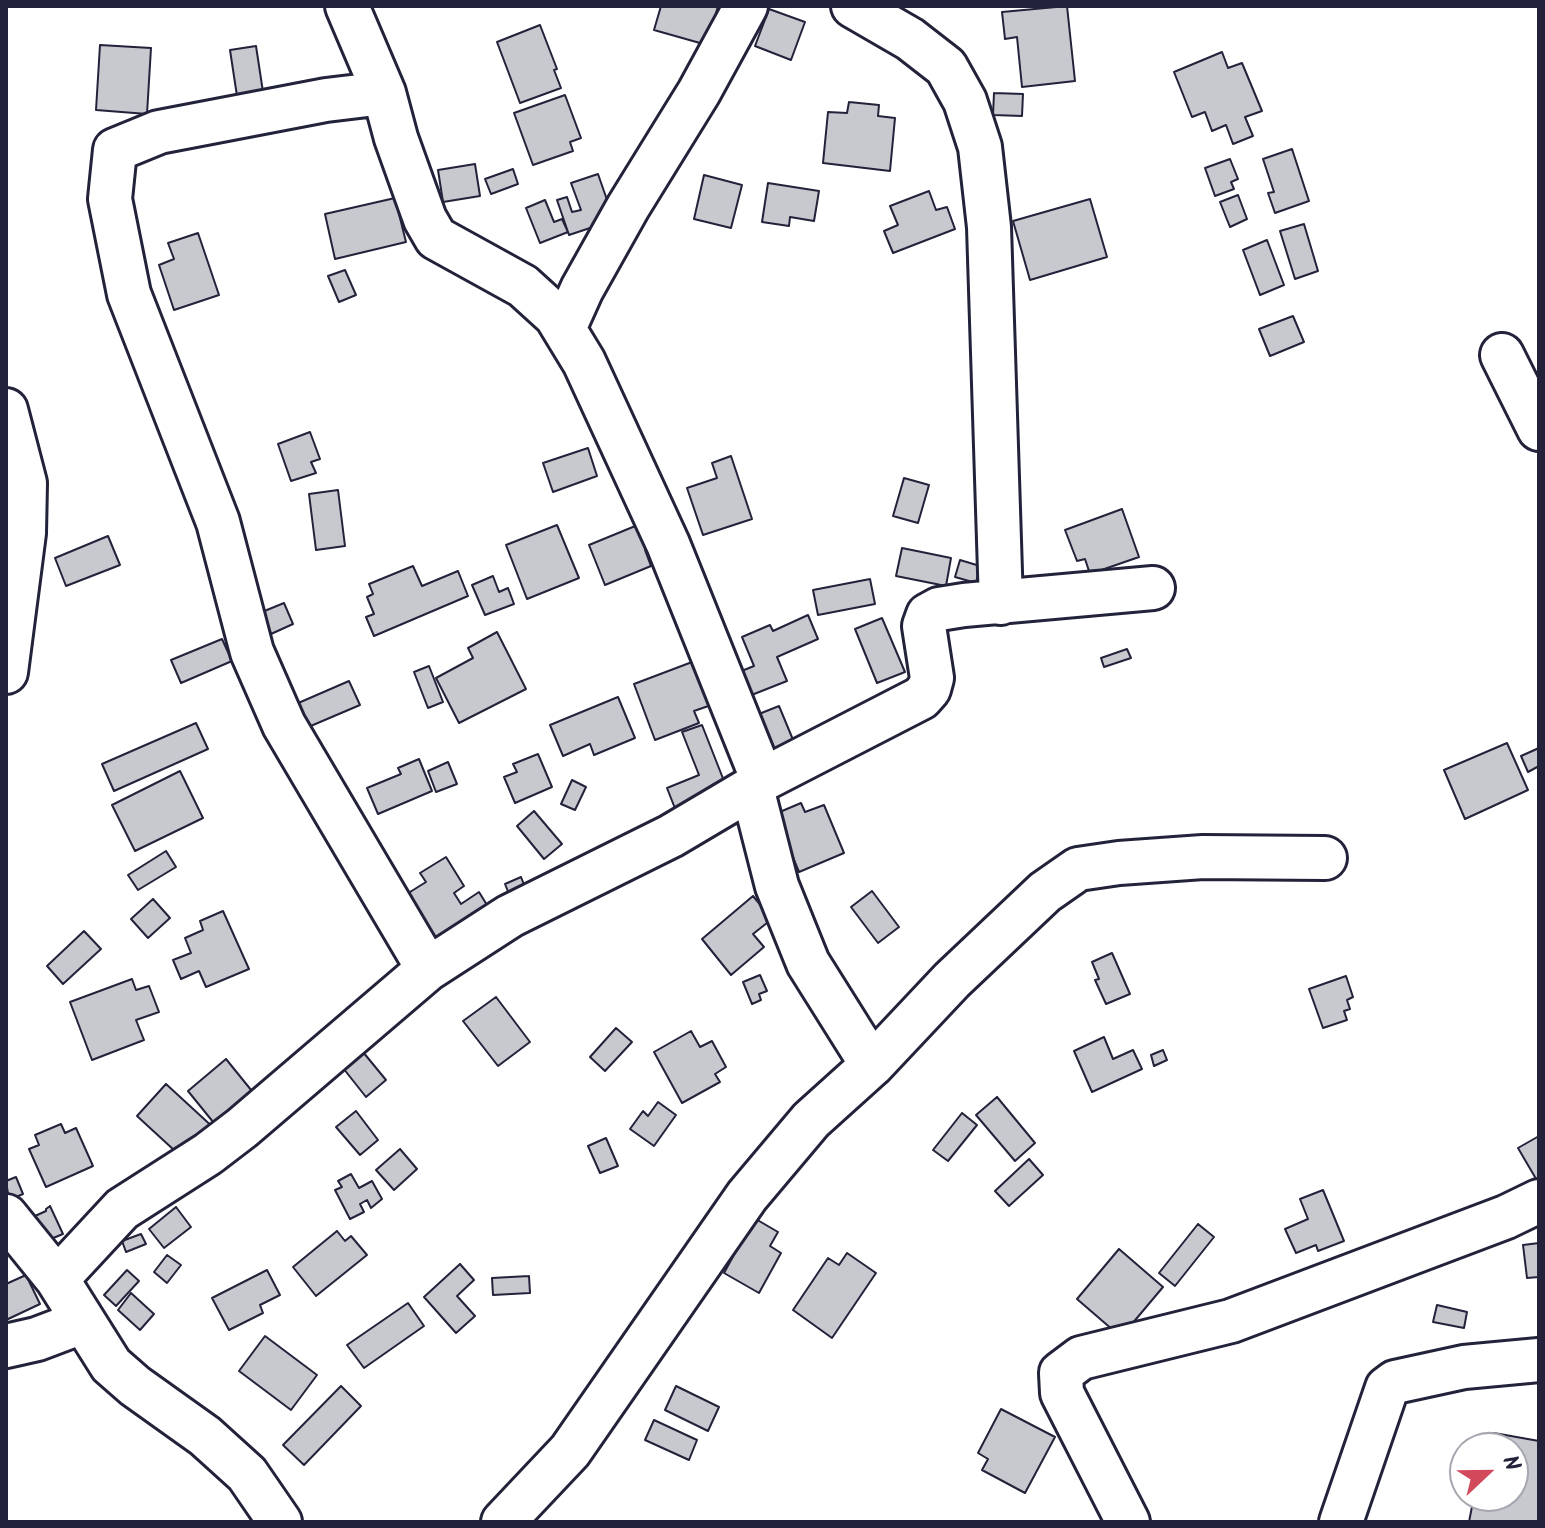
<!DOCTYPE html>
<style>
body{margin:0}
#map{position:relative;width:1545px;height:1528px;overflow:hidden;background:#fff;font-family:Kalam,sans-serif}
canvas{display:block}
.frame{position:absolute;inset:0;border:8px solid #22223b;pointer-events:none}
.north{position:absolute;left:1449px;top:1432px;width:80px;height:80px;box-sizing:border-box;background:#fff;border:2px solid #a7a7b1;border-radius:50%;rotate:68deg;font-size:22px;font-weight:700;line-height:32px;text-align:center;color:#22223b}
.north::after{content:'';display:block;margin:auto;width:28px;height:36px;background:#d1495b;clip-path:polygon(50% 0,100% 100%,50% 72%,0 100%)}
</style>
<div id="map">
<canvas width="1545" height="1528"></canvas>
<div class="frame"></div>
<div class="north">N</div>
</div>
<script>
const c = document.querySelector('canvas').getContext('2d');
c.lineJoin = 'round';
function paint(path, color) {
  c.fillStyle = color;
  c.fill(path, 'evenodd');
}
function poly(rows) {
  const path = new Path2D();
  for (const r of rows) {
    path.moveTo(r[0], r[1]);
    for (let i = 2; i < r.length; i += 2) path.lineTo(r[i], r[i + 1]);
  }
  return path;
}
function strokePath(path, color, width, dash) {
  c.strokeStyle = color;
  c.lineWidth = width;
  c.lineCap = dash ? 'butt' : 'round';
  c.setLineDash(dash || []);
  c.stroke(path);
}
const building = poly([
 [661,6,718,6,707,45,654,30,661,6],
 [1067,6,1075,81,1022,87,1017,37,1005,39,1002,12,1067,6],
 [769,9,805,22,791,60,755,46,769,9],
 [540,25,557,69,554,70,561,88,520,103,497,42,540,25],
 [100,45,151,48,147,114,96,110,100,45],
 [256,46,263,92,237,96,230,50,256,46],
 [1222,52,1228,68,1242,63,1262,111,1245,117,1253,136,1233,144,1226,125,1212,131,1205,112,1192,117,1174,72,1222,52],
 [994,93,1023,94,1022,116,993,115,994,93],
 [565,95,581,138,570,142,573,151,533,165,514,113,565,95],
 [849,102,879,105,878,116,895,118,890,171,823,163,828,112,847,113,849,102],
 [1292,149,1309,201,1275,213,1268,193,1274,192,1263,159,1292,149],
 [1230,159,1238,179,1231,182,1234,189,1215,196,1205,168,1230,159],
 [475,164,480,196,443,202,438,170,475,164],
 [513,169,518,184,491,194,485,179,513,169],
 [598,174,614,220,569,235,557,200,567,197,572,212,581,210,571,183,598,174],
 [704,175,742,185,731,228,694,219,704,175],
 [768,183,819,191,814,221,790,217,789,226,762,222,768,183],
 [929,191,936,210,947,207,955,229,893,253,884,231,898,225,890,206,929,191],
 [1238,195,1247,219,1230,227,1220,202,1238,195],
 [395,198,406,242,335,259,325,214,395,198],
 [1090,199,1107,257,1030,280,1013,221,1090,199],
 [545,200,554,222,562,219,568,232,540,243,526,208,545,200],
 [1304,224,1318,271,1295,279,1280,231,1304,224],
 [198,233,219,295,174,310,159,265,174,259,168,243,198,233],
 [1267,240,1284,285,1260,295,1243,250,1267,240],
 [345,270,356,295,339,302,328,276,345,270],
 [1293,316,1304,342,1270,356,1259,329,1293,316],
 [310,432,320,459,311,462,316,473,291,481,278,444,310,432],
 [588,448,597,476,553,492,543,463,588,448],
 [731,456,752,519,703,535,687,488,717,478,712,463,731,456],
 [904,478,929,485,918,523,893,516,904,478],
 [338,490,345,546,316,550,309,494,338,490],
 [1122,509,1139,557,1090,574,1085,559,1077,561,1065,530,1122,509],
 [645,522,655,546,645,550,651,566,605,585,589,545,645,522],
 [557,525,579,578,527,599,506,545,557,525],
 [108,536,120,565,66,586,55,558,108,536],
 [902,548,951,558,946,586,896,576,902,548],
 [960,560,980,566,976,583,955,577,960,560],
 [413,566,422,586,458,571,468,596,374,636,366,617,374,614,367,597,373,594,369,584,413,566],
 [493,576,499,592,508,588,514,604,485,615,472,585,493,576],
 [870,579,875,604,818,615,813,590,870,579],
 [284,603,293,624,271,634,262,612,284,603],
 [808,615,818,639,777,657,787,681,749,696,739,672,754,666,742,637,770,625,773,631,808,615],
 [882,618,905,672,877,683,855,629,882,618],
 [497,632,526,689,459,723,436,678,473,658,468,648,497,632],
 [222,639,232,661,181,683,171,660,222,639],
 [1127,649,1131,658,1104,667,1101,658,1127,649],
 [700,659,717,703,694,711,699,723,655,740,634,684,700,659],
 [429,666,443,702,428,708,414,672,429,666],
 [349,681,360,705,306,728,296,704,349,681],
 [618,697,635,738,594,755,590,744,563,756,550,725,618,697],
 [779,706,801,759,772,771,749,718,779,706],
 [196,723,208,749,114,791,102,764,196,723],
 [702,725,724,781,712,785,716,795,676,811,667,788,699,775,682,732,702,725],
 [1507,743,1528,790,1465,819,1444,770,1507,743],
 [1539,748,1539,766,1528,772,1521,756,1539,748],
 [538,754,552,787,515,803,504,777,517,772,513,764,538,754],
 [419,759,432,791,378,814,367,788,401,774,398,768,419,759],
 [448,762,457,784,436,792,428,771,448,762],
 [180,771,203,818,135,851,112,805,180,771],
 [572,780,586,787,575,810,561,804,572,780],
 [801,803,805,812,824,805,844,853,799,872,775,814,801,803],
 [534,811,562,844,544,859,517,826,534,811],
 [166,851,176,867,138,890,128,875,166,851],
 [446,857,464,886,454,893,461,904,479,892,495,918,430,959,394,902,426,882,420,873,446,857],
 [521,877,527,892,511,899,505,884,521,877],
 [872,891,899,927,878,943,851,907,872,891],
 [753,896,772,919,753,934,764,947,731,975,702,939,753,896],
 [153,899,170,918,148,938,131,919,153,899],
 [223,911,249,969,206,987,199,971,181,979,173,960,191,953,185,938,203,930,200,921,223,911],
 [84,931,101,949,63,984,47,966,84,931],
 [1112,953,1130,994,1106,1004,1095,980,1099,979,1092,962,1112,953],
 [760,975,767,991,759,994,761,1000,752,1004,743,982,760,975],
 [1346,976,1353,997,1347,1000,1350,1009,1344,1011,1347,1020,1323,1028,1309,989,1346,976],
 [132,979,136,990,149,986,159,1012,136,1020,144,1040,92,1060,70,1002,132,979],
 [496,997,530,1042,498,1066,463,1021,496,997],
 [616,1028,632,1042,605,1071,590,1057,616,1028],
 [691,1031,700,1047,712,1041,726,1067,715,1074,720,1082,682,1103,654,1052,691,1031],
 [1104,1037,1113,1059,1133,1050,1142,1069,1092,1092,1074,1051,1104,1037],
 [1163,1050,1167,1060,1154,1066,1151,1055,1163,1050],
 [363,1052,386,1080,366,1097,343,1068,363,1052],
 [226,1059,260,1101,222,1133,188,1091,226,1059],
 [166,1084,216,1130,187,1162,137,1116,166,1084],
 [997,1097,1035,1143,1015,1161,976,1115,997,1097],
 [658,1102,676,1115,654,1146,630,1129,643,1111,648,1116,658,1102],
 [356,1111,378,1140,360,1155,336,1127,356,1111],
 [962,1113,977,1125,948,1161,933,1150,962,1113],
 [61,1124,65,1133,76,1128,93,1166,46,1187,29,1149,39,1145,35,1135,61,1124],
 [1539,1136,1539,1184,1518,1148,1539,1136],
 [606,1138,618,1166,600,1173,588,1146,606,1138],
 [400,1149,417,1169,394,1190,376,1170,400,1149],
 [1029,1159,1043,1175,1009,1206,995,1191,1029,1159],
 [351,1174,359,1188,372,1181,382,1199,371,1208,367,1200,360,1204,364,1212,350,1219,335,1190,342,1187,338,1181,351,1174],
 [16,1177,23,1194,9,1200,6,1181,16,1177],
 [1323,1190,1344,1241,1318,1251,1316,1245,1296,1253,1285,1229,1308,1219,1300,1199,1323,1190],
 [50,1206,63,1234,41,1243,35,1216,46,1211,46,1209,50,1206],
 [176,1207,191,1227,164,1248,149,1229,176,1207],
 [754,1218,778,1232,770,1246,781,1253,759,1293,724,1273,754,1218],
 [1198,1224,1214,1237,1175,1286,1159,1273,1198,1224],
 [337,1231,345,1241,351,1236,367,1255,316,1296,293,1267,337,1231],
 [141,1234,146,1244,126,1252,122,1241,141,1234],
 [1539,1243,1539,1277,1527,1278,1523,1245,1539,1243],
 [1119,1249,1163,1287,1121,1337,1077,1299,1119,1249],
 [847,1253,876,1273,832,1338,793,1310,828,1258,839,1265,847,1253],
 [167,1255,181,1265,167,1283,154,1272,167,1255],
 [460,1264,474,1280,457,1296,475,1316,456,1333,424,1297,460,1264],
 [127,1270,139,1281,116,1306,104,1295,127,1270],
 [267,1270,280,1295,260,1305,263,1313,229,1330,212,1298,267,1270],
 [26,1275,40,1304,6,1320,6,1284,26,1275],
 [529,1276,530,1293,493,1295,492,1278,529,1276],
 [131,1293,154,1314,140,1330,118,1310,131,1293],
 [408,1303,424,1326,364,1368,347,1345,408,1303],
 [1437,1305,1467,1312,1464,1328,1433,1322,1437,1305],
 [265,1336,317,1375,291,1410,239,1371,265,1336],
 [341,1386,361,1406,304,1465,283,1445,341,1386],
 [676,1386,719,1407,708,1431,665,1410,676,1386],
 [1001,1409,1055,1437,1025,1493,982,1470,988,1459,978,1453,1001,1409],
 [654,1420,697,1440,689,1460,645,1440,654,1420],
 [1494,1433,1539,1441,1539,1522,1469,1522,1474,1496,1513,1496,1513,1448,1491,1448,1494,1433]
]);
const minor = poly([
 [853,6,910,39,946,67,965,101,980,147,989,227,1001,603],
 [384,93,326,100,159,132,115,150,110,199,129,294,218,522,252,652,284,725,428,969],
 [564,329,582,289,628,207,699,92,746,6],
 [1502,355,1539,429],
 [6,410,25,483,24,533,6,672],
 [756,783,921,698,929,689,932,678,924,626,928,615,939,609,964,605,1153,588],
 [752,788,777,886,808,963,872,1065],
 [6,1216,57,1279,111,1365,135,1386,205,1436,247,1474,280,1522],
 [57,1279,122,1209,208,1154,242,1128,428,969,510,916,671,836,752,788,756,783,759,771,668,544,584,362,556,316,523,286,436,238,425,219,396,138,384,93,347,6],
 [6,1346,37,1339,82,1322],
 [503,1522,570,1451,747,1196,811,1120,872,1065,952,980,1045,892,1078,869,1119,863,1203,857,1325,858],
 [1128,1522,1062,1393,1061,1373,1081,1358,1231,1321,1506,1217,1539,1201],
 [1341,1522,1387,1388,1395,1382,1464,1367,1539,1360]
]);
paint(building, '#c8c8cf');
strokePath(building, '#22223b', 2);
strokePath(minor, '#22223b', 48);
strokePath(minor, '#fff', 42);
</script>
